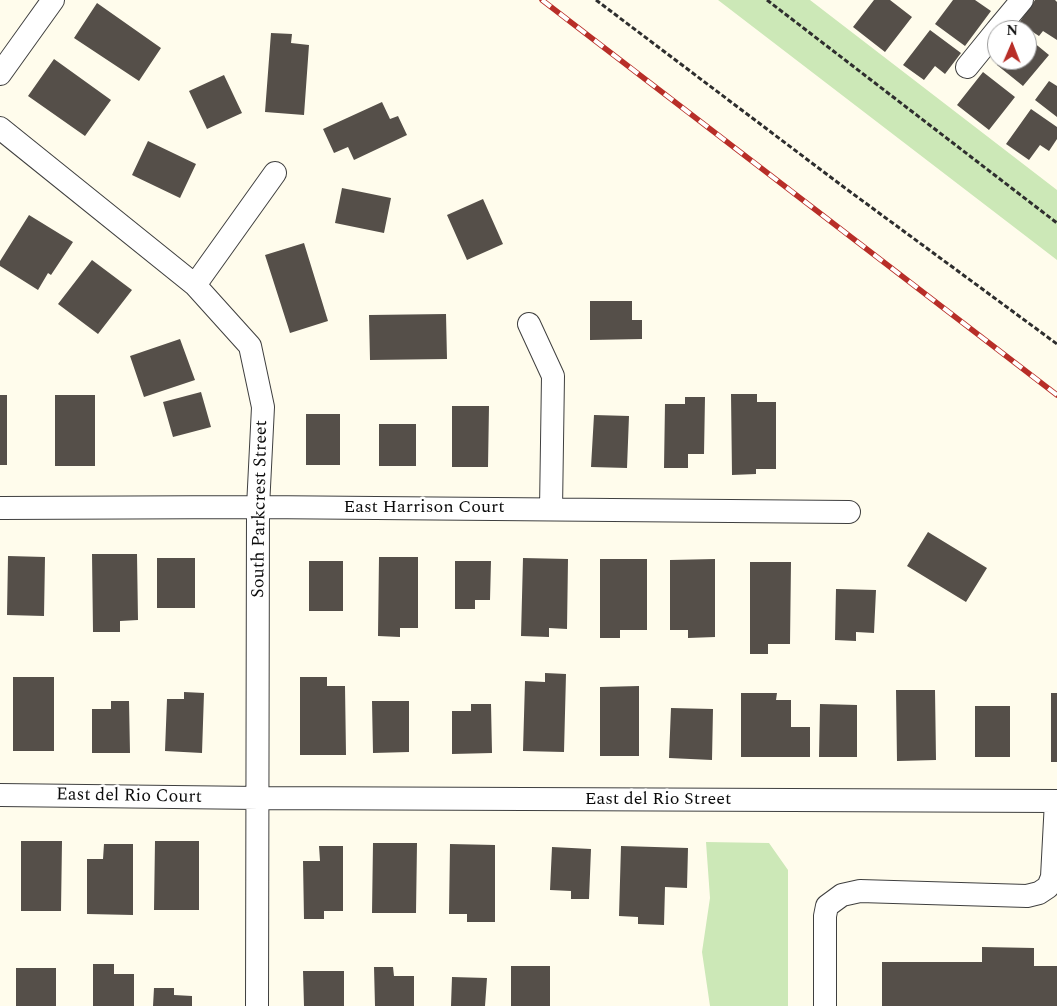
<!DOCTYPE html>
<style>
body{margin:0}
#map{position:relative;width:1057px;height:1006px;overflow:hidden;background:#fffcec;font-family:Spectral,serif}
canvas{display:block}
.north{position:absolute;left:987px;top:20px;width:50px;height:50px;box-sizing:border-box;background:#fff;border:1px solid #9e9e9e;border-radius:50%;rotate:1deg;font-size:14px;font-weight:700;line-height:20px;text-align:center;color:#0c0c0c}
.north::after{content:'';display:block;margin:auto;width:18px;height:22px;background:#b82e28;clip-path:polygon(50% 0,100% 100%,50% 72%,0 100%)}
</style>
<div id="map">
<canvas width="1057" height="1006"></canvas>
<div class="north">N</div>
</div>
<script>
const c = document.querySelector('canvas').getContext('2d');
c.lineJoin = 'round';
function paint(path, color) {
  c.fillStyle = color;
  c.fill(path, 'evenodd');
}
function poly(rows) {
  const path = new Path2D();
  for (const r of rows) {
    path.moveTo(r[0], r[1]);
    for (let i = 2; i < r.length; i += 2) path.lineTo(r[i], r[i + 1]);
  }
  return path;
}
function strokePath(path, color, width, dash) {
  c.strokeStyle = color;
  c.lineWidth = width;
  c.lineCap = dash ? 'butt' : 'round';
  c.setLineDash(dash || []);
  c.stroke(path);
}
function drawText(font, color, halo, rows, align = 'center') {
  c.font = font + ' Spectral,serif';
  c.lineWidth = 5;
  c.setLineDash([]);
  c.textBaseline = 'middle';
  c.strokeStyle = halo;
  c.fillStyle = color;
  for (const [text, x, y, turn = 0] of rows) {
    c.save();
    c.translate(x, y);
    c.rotate((+turn || 0) * Math.PI / 180);
    c.textAlign = isNaN(turn) ? turn : align;
    if (halo) c.strokeText(text, 0, 0);
    c.fillText(text, 0, 0);
    c.restore();
  }
}
const green = poly([
 [718,0,810,0,1057,190,1057,260],
 [706,842,769,843,788,870,788,1006,710,1006,702,952,710,898]
]);
const building = poly([
 [874,0,890,0,912,17,885,52,853,27],
 [953,0,975,0,991,11,965,46,935,24],
 [1035,0,1055,0,1057,2,1057,40,1043,31,1039,36,1019,23],
 [97,3,161,48,139,81,74,38],
 [930,30,961,53,945,74,935,66,924,80,903,65],
 [271,33,292,34,291,43,309,45,304,115,265,112],
 [1027,37,1049,55,1023,86,997,65,1001,60,1027,60],
 [54,59,111,100,85,136,28,96],
 [983,72,1015,97,989,130,957,105],
 [224,75,242,113,207,129,189,91],
 [1049,81,1057,86,1057,117,1035,100],
 [382,102,390,119,398,116,407,135,354,160,348,147,334,153,323,129],
 [1031,109,1057,127,1057,139,1049,151,1040,145,1029,160,1006,144],
 [148,141,196,164,180,198,132,175],
 [342,188,391,198,384,233,335,223],
 [483,199,503,244,467,260,447,215],
 [29,215,73,242,51,275,48,273,38,290,0,266,0,261],
 [304,243,328,321,290,333,265,255],
 [92,260,132,290,98,334,58,304],
 [590,301,632,301,632,320,642,320,642,339,590,340],
 [446,314,447,359,370,360,369,315],
 [180,339,195,380,144,397,130,356],
 [201,392,211,427,173,437,163,402],
 [731,394,757,394,757,402,776,402,776,469,756,469,756,474,732,475],
 [0,395,7,395,7,465,0,465],
 [55,395,95,395,95,466,55,466],
 [685,397,705,397,704,454,688,454,688,468,664,468,665,404,685,404],
 [452,406,489,406,488,467,452,467],
 [306,414,340,414,340,465,306,465],
 [594,415,629,416,627,468,591,467],
 [379,424,416,424,416,466,379,466],
 [928,532,987,568,966,602,907,566],
 [92,554,137,554,138,620,120,621,120,632,93,632],
 [8,556,45,557,44,616,7,615],
 [379,557,418,557,418,628,400,628,400,637,378,636],
 [157,558,195,558,195,608,157,608],
 [523,558,568,559,567,629,549,628,549,637,521,636],
 [600,559,647,559,647,630,620,630,620,638,600,638],
 [715,559,715,637,688,638,688,630,670,630,670,560],
 [309,561,343,561,343,611,309,611],
 [455,561,491,561,490,600,475,600,475,609,455,609],
 [750,562,791,562,790,644,768,644,768,654,750,654],
 [836,589,876,590,874,633,856,632,856,641,835,640],
 [545,673,566,674,564,752,523,751,525,681,545,682],
 [13,677,54,677,54,751,13,751],
 [300,677,327,677,327,686,345,686,346,755,300,755],
 [639,686,639,756,600,756,600,687],
 [896,690,935,690,936,760,897,761],
 [184,692,204,693,202,753,165,751,167,699,184,699],
 [741,693,777,693,776,700,791,700,791,727,810,727,810,757,741,757],
 [1051,693,1057,693,1057,762,1051,762],
 [111,701,129,701,130,753,92,753,92,709,111,709],
 [372,701,409,701,409,752,373,753],
 [471,704,491,704,492,753,452,754,452,711,471,711],
 [820,704,857,705,857,757,819,757],
 [975,706,1010,706,1010,757,975,757],
 [671,708,713,709,712,760,669,758],
 [21,841,62,841,61,911,21,911],
 [155,841,199,841,199,910,154,910],
 [373,843,417,843,416,913,372,913],
 [104,844,133,844,133,915,87,914,87,859,103,859],
 [450,844,495,845,495,922,467,922,467,914,449,914],
 [319,846,343,846,343,911,324,911,324,919,304,919,303,861,320,861],
 [621,846,688,848,687,888,665,887,664,925,638,924,638,917,619,916],
 [552,847,591,849,589,899,571,899,571,891,550,890],
 [982,947,1034,948,1034,966,1057,966,1057,1006,882,1006,882,962,982,962],
 [93,964,114,964,114,974,134,974,134,1006,93,1006],
 [511,966,550,966,550,1006,511,1006],
 [374,967,393,967,394,976,414,976,414,1006,375,1006],
 [16,968,56,968,56,1006,16,1006],
 [303,971,344,971,344,1006,304,1006],
 [452,977,487,978,485,1006,451,1006],
 [154,988,174,988,174,995,192,996,192,1006,153,1006]
]);
const path = poly([
 [596,0,841,185,1057,344],
 [767,0,1057,223]
]);
const minor = poly([
 [997,30,1022,0],
 [967,67,997,30],
 [0,74,53,0],
 [0,128,195,285,250,346,263,407,258,507,257,1006],
 [195,285,275,173],
 [529,324,553,376,551,509],
 [0,508,258,507,849,512],
 [0,795,259,798,1057,801],
 [825,1006,825,916,827,906,842,895,860,891,1027,896,1039,893,1048,887,1052,877,1056,801]
]);
const rail = poly([
 [542,0,1057,395]
]);
const streetNames = [
 ["East Harrison Court",424,508],
 ["South Parkcrest Street",261,509,-89],
 ["East del Rio Court",129,797,1],
 ["East del Rio Street",658,800]
];
paint(green, '#cce8b7');
paint(building, '#554f49');
strokePath(minor, '#3f3f3f', 24);
strokePath(path, '#2e2e2e', 3, [5, 2.5]);
strokePath(minor, '#fff', 22);
strokePath(rail, '#b82e28', 5.5);
strokePath(rail, '#fff', 4, [11]);
drawText('18px', '#0c0c0c', '#fff', streetNames);
</script>
